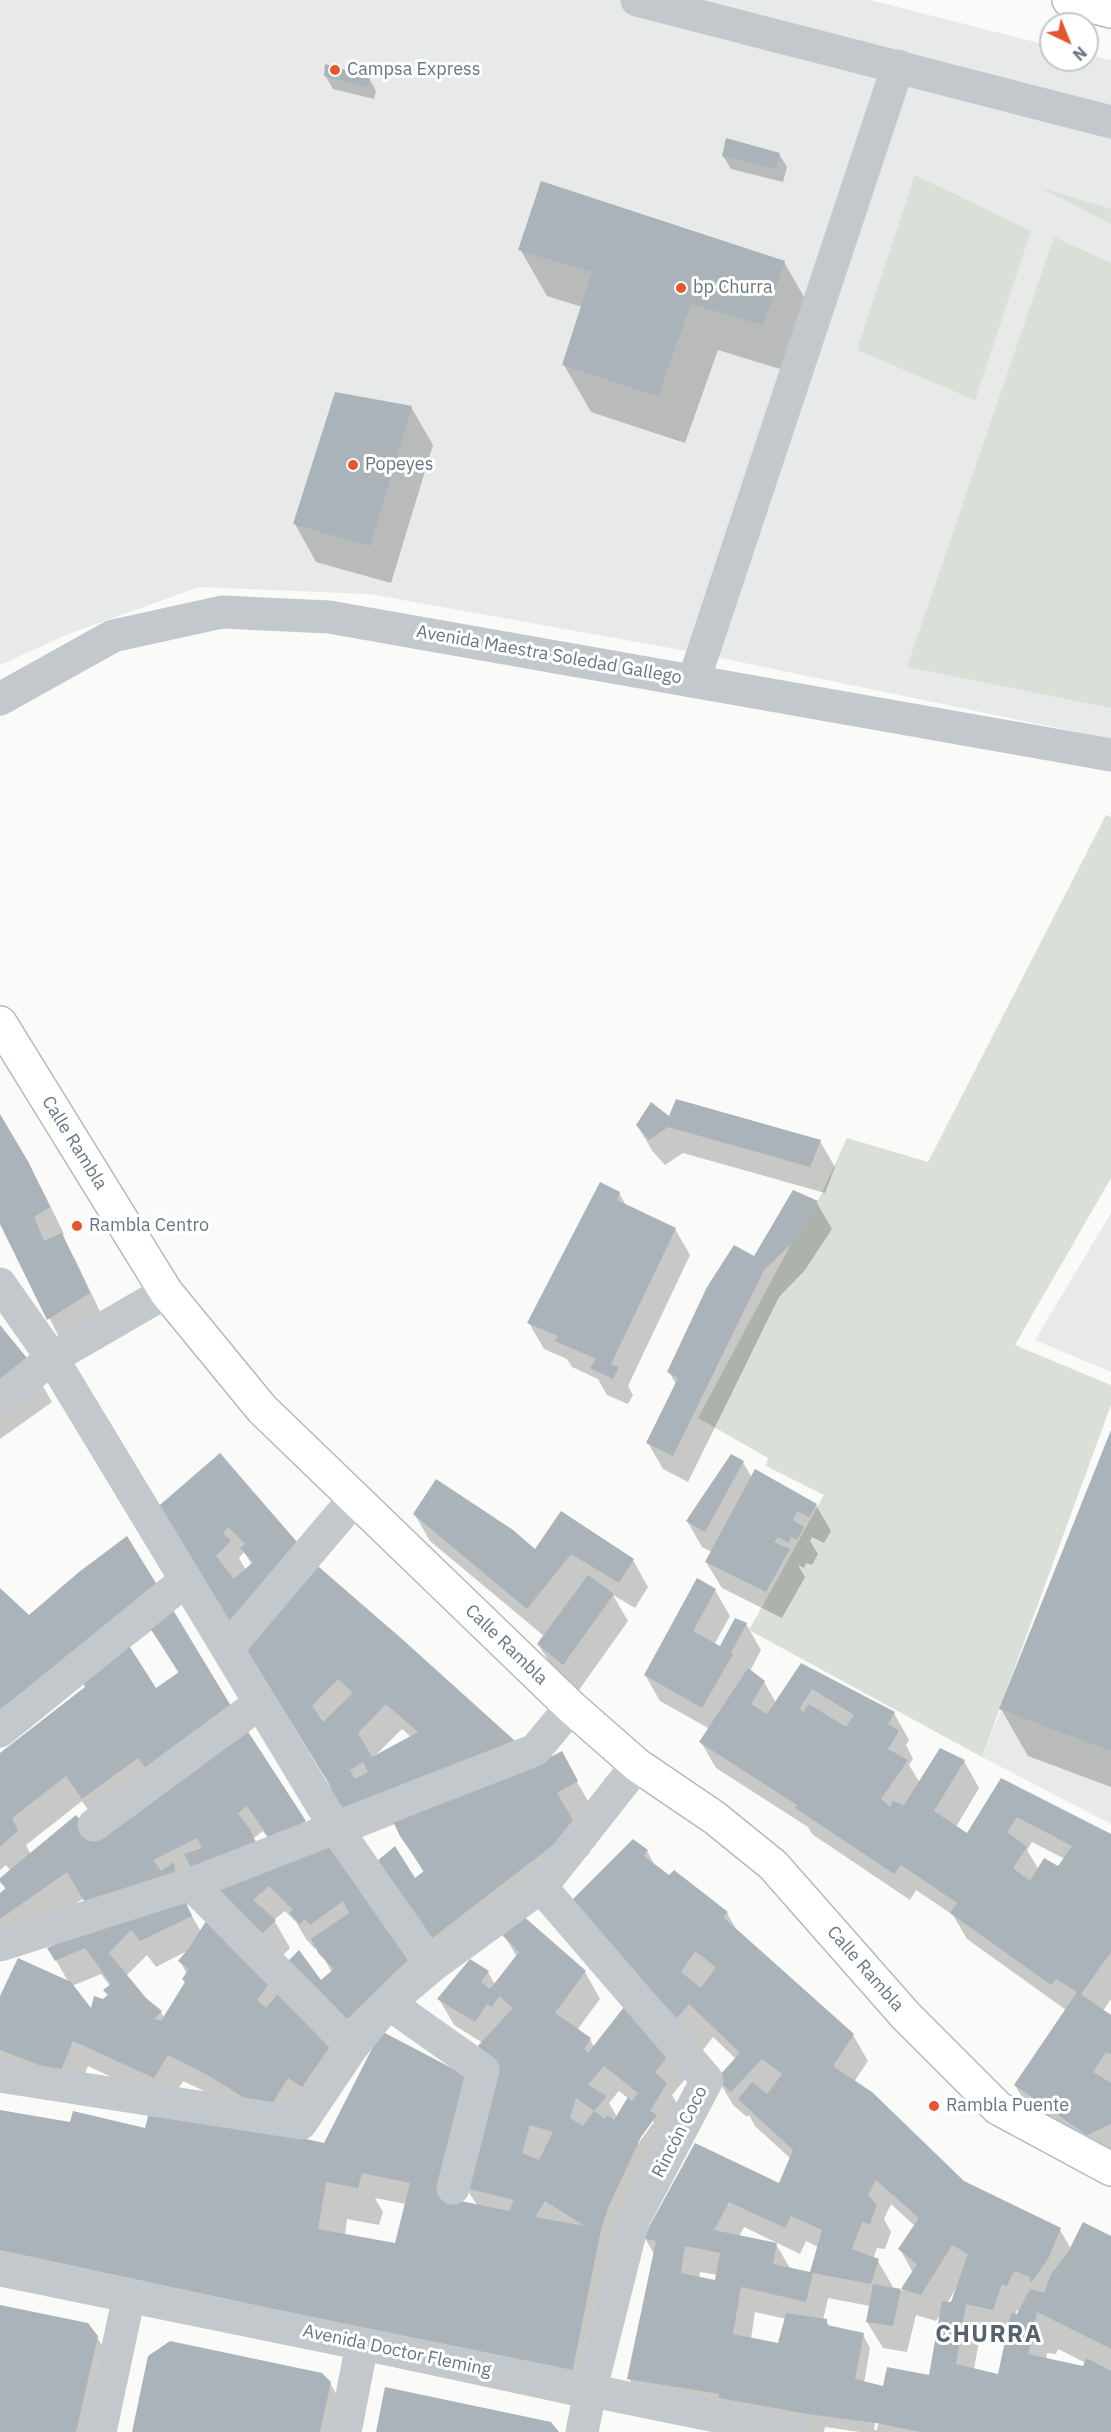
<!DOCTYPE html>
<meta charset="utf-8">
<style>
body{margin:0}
#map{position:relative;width:1111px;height:2432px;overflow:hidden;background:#fafaf8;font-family:"IBM Plex Sans",sans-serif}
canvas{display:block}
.north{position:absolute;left:1039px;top:12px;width:60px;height:60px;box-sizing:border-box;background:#fff;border:2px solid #c1c8cd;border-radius:50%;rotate:137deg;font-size:16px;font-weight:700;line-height:24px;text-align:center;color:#657683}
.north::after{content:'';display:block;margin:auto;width:21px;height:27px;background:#e4572e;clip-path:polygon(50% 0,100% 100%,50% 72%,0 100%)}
</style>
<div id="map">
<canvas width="1111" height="2432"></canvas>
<div class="north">N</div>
</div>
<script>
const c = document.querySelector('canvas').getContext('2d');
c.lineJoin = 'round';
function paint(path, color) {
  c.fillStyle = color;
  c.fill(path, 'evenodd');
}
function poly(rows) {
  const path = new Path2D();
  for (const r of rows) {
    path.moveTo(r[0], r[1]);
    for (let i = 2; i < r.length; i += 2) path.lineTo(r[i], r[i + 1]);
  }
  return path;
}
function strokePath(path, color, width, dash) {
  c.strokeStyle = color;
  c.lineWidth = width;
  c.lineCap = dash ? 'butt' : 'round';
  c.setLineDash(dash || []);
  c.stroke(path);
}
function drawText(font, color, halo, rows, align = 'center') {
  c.font = font + ' "IBM Plex Sans",sans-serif';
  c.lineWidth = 6;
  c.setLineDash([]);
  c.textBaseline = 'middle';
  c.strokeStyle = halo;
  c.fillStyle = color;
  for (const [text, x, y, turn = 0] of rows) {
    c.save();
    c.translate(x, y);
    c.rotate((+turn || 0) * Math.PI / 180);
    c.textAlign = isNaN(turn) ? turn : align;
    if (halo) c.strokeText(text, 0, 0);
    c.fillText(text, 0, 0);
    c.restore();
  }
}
const built = poly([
 [0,0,870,0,1051,46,1051,60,1087,60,1087,55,1111,60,1111,739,687,651,369,594,199,587,66,635,0,665],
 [1111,1213,1111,1372,1035,1340],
 [1111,1435,1111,1824,982,1757]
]);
const green = poly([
 [915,175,1031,231,975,400,857,350],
 [1039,187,1111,209,1111,224],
 [1054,237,1111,263,1111,708,907,667],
 [1106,815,1111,817,1111,1178,1015,1345,1111,1385,1111,1405,982,1757,749,1630,824,1495,766,1466,768,1458,698,1418,791,1244,818,1201,847,1138,928,1162]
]);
const shadow = poly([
 [325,75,369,78,376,91,374,99,333,89],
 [779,154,787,167,783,182,731,169,723,156],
 [520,249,784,262,811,309,790,372,718,350,685,443,591,412,564,365,582,307,547,296],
 [411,407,433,445,391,583,316,562,295,524],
 [0,1117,43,1191,64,1234,62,1236,76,1261,104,1320,63,1345,0,1221],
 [670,1119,820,1141,835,1167,825,1193,683,1153,665,1165,653,1152,637,1125],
 [619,1193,627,1207,675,1229,690,1255,628,1386,633,1395,628,1404,607,1395,598,1379,572,1367,567,1359,544,1349,529,1323],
 [817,1203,832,1229,805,1270,779,1297,688,1482,663,1469,648,1443,676,1384,669,1372,755,1258],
 [0,1327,30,1364,52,1402,0,1439],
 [1111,1434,1111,1787,1028,1756,1001,1709],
 [220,1455,310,1564,524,1751,576,1780,592,1808,571,1820,590,1852,589,1854,447,1964,393,1889,415,1880,424,1873,395,1824,357,1839,331,1787,259,1669,171,1537],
 [244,1552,252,1565,246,1570,239,1558],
 [402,1729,411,1737,375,1756],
 [743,1462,752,1478,816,1505,831,1531,824,1543,812,1537,810,1541,818,1554,812,1565,806,1563,804,1568,798,1565,805,1577,782,1618,722,1588,706,1562,712,1552,702,1547,687,1521],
 [561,1513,633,1560,648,1587,635,1608,613,1595,628,1621,579,1690,554,1670,538,1644,544,1636,430,1541,415,1515,535,1552],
 [126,1539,316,1842,428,1981,360,2047,321,1982,332,1973,318,1947,315,1949,306,1939,296,1922,285,1911,274,1920,290,1948,276,1962,190,1904,186,1905,201,1932,209,1920,332,2043,347,2070,284,2135,324,2145,456,2201,477,2205,466,2188,483,2043,454,2025,439,1999,488,1972,495,1985,517,1957,504,1935,585,1972,600,1999,577,2030,590,2039,594,2047,628,2004,687,2077,672,2095,681,2111,593,2410,63,2296,0,2273,0,2112,69,2123,146,2129,223,2100,183,2081,169,2104,88,2066,75,2099,0,2069,0,2000,69,1983,49,1948,91,1932,84,1898,13,1947,0,1935,0,1895,6,1890,0,1880,11,1871,6,1865,0,1870,0,1755,86,1688,84,1683,0,1748,0,1590,29,1617],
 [152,1630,179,1674,156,1690,129,1648],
 [82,1801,98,1824,95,1842,31,1855,26,1845],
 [263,1831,280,1856,266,1859,254,1838],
 [189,1950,180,1961,187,1974,186,1983,165,2019,161,2012,145,1999,126,1976,147,1955,156,1967],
 [101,1974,110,1986,105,1990,109,1997,91,2012,72,1986],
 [619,2091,629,2099,617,2117,609,2103],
 [652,2120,654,2122,638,2144,635,2142],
 [375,2198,406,2204,396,2245,345,2235,347,2219,379,2225,383,2212],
 [715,1590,730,1616,714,1645,720,1648,746,1624,761,1650,750,1671,764,1682,776,1703,801,1665,894,1713,909,1740,906,1745,913,1759,909,1765,920,1783,964,1761,979,1788,956,1827,968,1835,1002,1780,1111,1836,1111,1999,1103,2011,1111,2016,1111,2157,1030,2111,1015,2085,1066,2010,967,1939,953,1915,916,1890,910,1900,812,1834,808,1827,716,1768,701,1742,710,1729,660,1701,645,1675],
 [1032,1842,1065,1859,1059,1868,1039,1870,1027,1850],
 [647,1851,656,1868,727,1913,736,1929,853,2035,868,2061,854,2082,963,2182,1060,2230,1071,2249,1111,2238,1111,2432,860,2432,825,2427,824,2432,782,2432,644,2405,629,2378,654,2254,645,2238,696,2145,779,2185,791,2159,755,2126,749,2115,747,2117,733,2105,718,2079,736,2059,713,2037,699,2055,590,1943],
 [891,2204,915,2226,900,2249,913,2273,902,2291,892,2289,893,2287,878,2261,873,2259,877,2248,885,2249,891,2232,884,2219],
 [744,2227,800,2254,806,2241,818,2247,811,2274,791,2270,776,2244,739,2237],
 [700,2272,718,2275,716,2282,699,2278],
 [957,2287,952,2303,947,2303],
 [828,2298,870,2306,867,2322,883,2348,907,2352,916,2315,936,2321,942,2312,930,2377,882,2387,864,2383,870,2348,863,2335,830,2327,826,2321,823,2320],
 [1017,2310,1020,2311,1018,2316,1015,2315],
 [755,2312,786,2319,779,2345,751,2339],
 [981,2330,1008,2336,1000,2375,974,2369],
 [1058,2349,1086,2363,1084,2368,1046,2360,1047,2353,1056,2354],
 [880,2396,883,2396,877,2430,874,2430],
 [0,2306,97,2337,119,2375,106,2432,0,2432],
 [330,2383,352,2421,350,2432,133,2432]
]);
const building = poly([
 [325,64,370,77,367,87,324,76],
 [726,138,780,153,776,169,722,156],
 [541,181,785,261,763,325,691,304,658,396,562,365,592,272,518,250],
 [335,392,412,406,370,546,293,524],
 [676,1099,821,1140,810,1167,668,1127,649,1140,636,1125,651,1102,669,1116],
 [0,1114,29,1163,50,1207,34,1217,44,1241,62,1233,90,1293,47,1320,0,1224],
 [600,1182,620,1192,617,1200,676,1228,611,1364,619,1367,613,1379,590,1368,596,1359,555,1341,558,1336,527,1323],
 [793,1190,818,1201,791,1244,764,1270,673,1456,646,1443,678,1378,667,1372,707,1287,734,1245,754,1256],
 [0,1325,31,1363,0,1385],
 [1111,1430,1111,1751,999,1709],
 [220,1453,303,1549,231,1632,154,1510],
 [228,1527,245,1544,240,1548,253,1562,234,1579,216,1556,231,1541,223,1533],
 [731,1454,744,1461,705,1532,686,1521],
 [755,1469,817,1504,809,1517,797,1511,793,1520,804,1527,797,1540,791,1537,789,1543,778,1537,774,1542,790,1549,766,1592,705,1562],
 [436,1479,513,1530,535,1549,561,1511,634,1559,619,1583,571,1554,527,1609,413,1514],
 [127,1536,159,1588,0,1709,0,1588,29,1615,79,1572],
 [312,1561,402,1639,525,1750,341,1814,328,1782,242,1643],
 [338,1679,353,1693,323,1722,312,1706],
 [386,1704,418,1732,372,1757,358,1733],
 [363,1762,368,1772,355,1779,350,1770],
 [588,1575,614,1594,563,1665,537,1644],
 [697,1578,716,1589,693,1631,720,1646,735,1618,747,1623,731,1653,733,1654,702,1708,644,1675],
 [170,1605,234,1711,150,1774,138,1758,82,1799,66,1776,12,1818,18,1831,0,1847,0,1753,85,1687,80,1677,126,1641,156,1688,179,1672,148,1625],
 [801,1663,895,1712,888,1724,899,1731,888,1749,908,1760,881,1799,890,1807,893,1801,904,1805,940,1748,965,1760,934,1811,967,1833,1001,1778,1111,1834,1111,1952,1081,1994,1111,2015,1111,2054,1106,2052,1093,2072,1111,2083,1111,2124,1087,2135,1014,2085,1077,1992,1056,1979,1051,1985,950,1913,957,1903,901,1865,894,1874,795,1808,797,1805,699,1742,748,1668,765,1681,751,1704,767,1714],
 [812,1689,854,1715,846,1727,809,1704,803,1713,800,1708],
 [1017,1817,1072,1846,1058,1866,1044,1858,1030,1881,1013,1868,1027,1847,1007,1832],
 [247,1730,306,1821,271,1841,247,1806,238,1813,251,1831,257,1847,194,1873,184,1854,202,1848,197,1838,153,1860,161,1871,174,1862,176,1878,87,1906,67,1872,0,1919,0,1893,6,1888,0,1882,0,1878,76,1815,96,1840],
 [562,1751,578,1781,557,1793,576,1825,553,1845,431,1939,376,1862,395,1846,415,1878,424,1871,400,1836,388,1811,452,1785,514,1776],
 [332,1834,414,1954,344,2022,284,1965,299,1950,321,1980,334,1969,319,1954,311,1939,349,1913,343,1901,310,1925,305,1919,300,1924,289,1913,293,1910,269,1886,253,1900,276,1920,260,1936,213,1889],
 [633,1839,648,1850,644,1856,669,1875,674,1870,728,1912,723,1917,854,2034,833,2066,872,2092,964,2181,1061,2228,1049,2257,1032,2282,1029,2280,1030,2277,1014,2271,1007,2286,1002,2284,993,2310,966,2304,956,2364,998,2374,1011,2313,1017,2314,1030,2289,1044,2293,1051,2274,1068,2252,1083,2222,1111,2236,1111,2349,1037,2312,1028,2354,1083,2366,1086,2358,1111,2371,1111,2432,920,2432,876,2423,808,2414,719,2398,719,2394,627,2379,656,2241,643,2238,695,2143,779,2183,793,2150,738,2099,752,2082,767,2094,782,2074,762,2059,731,2092,716,2079,740,2053,689,2004,677,2018,567,1905],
 [695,1951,716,1967,701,1988,681,1972],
 [876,2180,919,2218,898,2249,917,2264,901,2289,921,2295,952,2245,968,2254,951,2302,942,2301,929,2375,887,2367,883,2386,855,2379,864,2333,827,2325,827,2319,786,2313,778,2343,733,2334,741,2287,806,2302,813,2273,871,2284,879,2259,852,2249,862,2222,870,2224,877,2205,868,2195],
 [729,2202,785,2228,791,2216,822,2230,810,2272,773,2264,777,2243,714,2230],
 [685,2246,720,2253,715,2280,681,2273],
 [180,1890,192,1916,140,1941,131,1930,109,1953,146,1998,162,2011,154,2019,161,2021,185,1982,182,1979,189,1969,178,1961,189,1948,208,1918,273,1979,257,2000,266,2008,282,1989,333,2042,302,2087,288,2078,267,2112,206,2074,168,2055,154,2078,73,2041,60,2073,0,2050,0,1996,18,1958,71,1982,91,2008,94,1996,103,1999,108,1995,103,1990,111,1984,85,1948,55,1961,47,1948],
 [521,1914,586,1971,555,2013,591,2038,584,2049,588,2053,628,2002,673,2050,655,2072,667,2083,650,2111,657,2115,641,2137,608,2208,601,2230,572,2373,0,2250,0,2110,70,2122,73,2111,145,2128,149,2112,182,2111,324,2143,381,2031,465,2075,437,2196,509,2211,514,2200,465,2188,498,2063,476,2048,513,2008,499,1996,492,2007,487,2004,475,2022,437,1999,470,1959,489,1971,481,1982,490,1989,519,1952,502,1935],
 [604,2066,638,2093,632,2101,628,2097,614,2120,607,2115,605,2119,594,2111,607,2096,588,2085],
 [576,2098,594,2111,583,2126,570,2118],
 [530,2125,553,2132,539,2160,522,2153],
 [362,2173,410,2183,395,2243,318,2229,326,2182,358,2188],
 [545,2201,585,2226,535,2217],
 [873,2284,901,2289,893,2326,866,2322],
 [0,2305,88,2323,98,2336,76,2432,0,2432],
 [170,2341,322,2373,331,2382,320,2432,132,2432,148,2356],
 [385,2387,551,2422,559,2432,376,2432]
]);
const street = poly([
 [637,0,1111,122],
 [694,680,898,66],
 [0,699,113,636,222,612,329,617,1111,755],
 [0,1284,52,1358,0,1400],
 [166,1292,52,1358,335,1827,432,1966],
 [228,1648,355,1498],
 [0,1731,186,1580],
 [94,1825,260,1703],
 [191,1884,352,2047],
 [541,1887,707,2080,633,2221,590,2392,582,2432],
 [0,1945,191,1884,535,1750,571,1707],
 [388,2003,483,2070,453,2188],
 [0,2076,301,2123,352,2047,388,2003,432,1966,541,1887,637,1765],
 [0,2270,794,2432],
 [100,2432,129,2296],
 [345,2432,362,2344]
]);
const secondary = poly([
 [0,1023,166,1292,262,1409,571,1707,637,1765,715,1818,773,1865,906,2016,998,2108,1111,2169]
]);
const primary = poly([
 [1069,0,1111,11]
]);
const markers = [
 [335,70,6,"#e4572e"],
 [681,288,6,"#e4572e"],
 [353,465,6,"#e4572e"],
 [77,1226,6,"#e4572e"],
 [934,2106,6,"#e4572e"]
];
const poiNames = [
 ["Campsa Express",347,70],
 ["bp Churra",693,288],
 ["Popeyes",365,465],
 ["Rambla Centro",89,1226],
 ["Rambla Puente",946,2106]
];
const streetNames = [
 ["Avenida Maestra Soledad Gallego",549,655,10],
 ["Calle Rambla",74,1143,58],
 ["Calle Rambla",506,1645,44],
 ["Calle Rambla",865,1969,49],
 ["Rincón Coco",680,2132,-63],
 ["Avenida Doctor Fleming",397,2351,12]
];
const districtNames = [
 ["CHURRA",989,2335]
];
paint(built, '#e8e9e9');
paint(green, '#dadfd7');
paint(shadow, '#0003');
paint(building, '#aab3b9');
strokePath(secondary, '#b3babf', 36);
strokePath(primary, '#b5babe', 36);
strokePath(street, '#c3c8cc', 33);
strokePath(secondary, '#fff', 33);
strokePath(primary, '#fff', 33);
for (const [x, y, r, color] of markers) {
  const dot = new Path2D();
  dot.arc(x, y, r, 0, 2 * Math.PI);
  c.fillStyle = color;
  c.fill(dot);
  strokePath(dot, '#fff', 2);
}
drawText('18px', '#657683', '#fff', poiNames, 'left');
drawText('18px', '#657683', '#fff', streetNames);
c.letterSpacing = '1.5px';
drawText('bold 24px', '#57646e', '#fff', districtNames);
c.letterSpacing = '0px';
</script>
